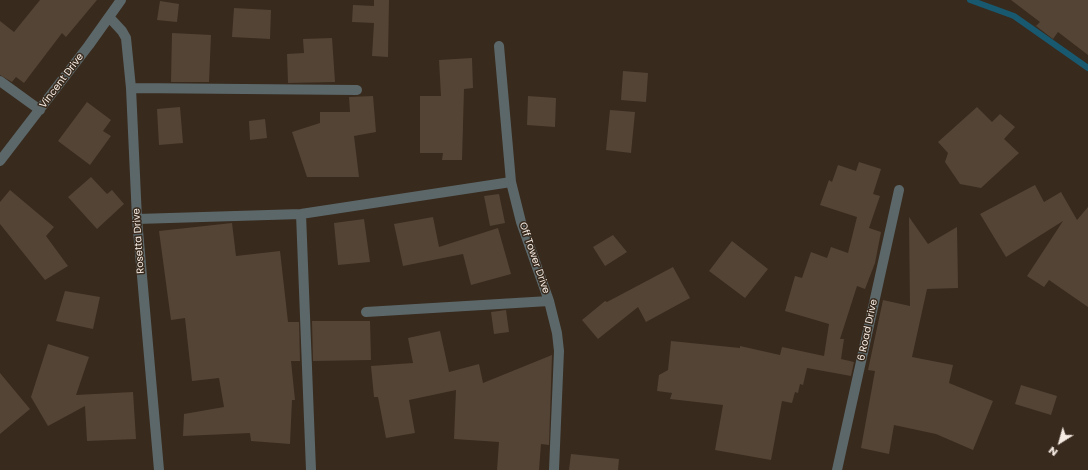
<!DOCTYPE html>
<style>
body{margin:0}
#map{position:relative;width:1088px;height:470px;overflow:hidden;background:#382a1d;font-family:Poppins,sans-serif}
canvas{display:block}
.north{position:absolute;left:1040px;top:422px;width:40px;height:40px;-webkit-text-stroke:3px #382a1d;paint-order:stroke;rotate:217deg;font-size:11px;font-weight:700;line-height:16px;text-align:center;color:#f5ebe3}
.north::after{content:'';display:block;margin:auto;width:14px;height:18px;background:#f5ebe3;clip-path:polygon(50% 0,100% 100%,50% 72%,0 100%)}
</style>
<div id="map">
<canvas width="1088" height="470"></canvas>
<div class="north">N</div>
</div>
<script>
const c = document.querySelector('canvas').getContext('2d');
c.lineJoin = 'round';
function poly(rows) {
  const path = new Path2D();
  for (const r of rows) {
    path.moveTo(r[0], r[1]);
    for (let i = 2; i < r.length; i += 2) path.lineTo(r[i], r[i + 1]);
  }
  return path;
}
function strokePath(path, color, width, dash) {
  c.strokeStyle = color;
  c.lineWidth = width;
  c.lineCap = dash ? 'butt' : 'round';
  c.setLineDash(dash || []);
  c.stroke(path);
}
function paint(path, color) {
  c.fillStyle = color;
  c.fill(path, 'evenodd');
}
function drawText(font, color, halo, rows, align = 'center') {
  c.font = font + ' Poppins,sans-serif';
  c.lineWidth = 3;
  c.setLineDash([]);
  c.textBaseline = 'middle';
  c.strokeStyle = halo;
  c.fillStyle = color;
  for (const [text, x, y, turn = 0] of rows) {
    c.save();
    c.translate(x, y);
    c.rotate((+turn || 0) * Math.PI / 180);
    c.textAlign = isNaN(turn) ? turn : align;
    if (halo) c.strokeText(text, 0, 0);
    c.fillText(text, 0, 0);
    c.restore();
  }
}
const stream = poly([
 [970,0,1014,16,1088,68]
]);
const building = poly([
 [40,0,97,0,66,37,62,33,24,83,16,77,12,82,0,75,0,21,14,32],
 [374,0,389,0,388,57,372,56,374,23,352,22,353,5,374,6],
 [1011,0,1088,0,1088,55,1058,32,1053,39,1036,26,1040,22],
 [160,1,179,4,177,22,157,20],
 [234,8,271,10,270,39,232,37],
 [172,33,211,35,209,82,171,82],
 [332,38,335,82,288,83,287,54,304,53,303,39],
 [472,58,473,88,464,89,462,160,442,160,443,153,420,153,420,96,441,96,439,60],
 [623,71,648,73,646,102,621,100],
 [373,96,376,132,354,136,359,177,307,177,292,132,320,123,320,112,350,112,349,97],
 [528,96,556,98,555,127,527,125],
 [87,102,111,120,103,131,111,136,90,165,58,141],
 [180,107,183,143,159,145,157,109],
 [977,107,992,122,1000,114,1015,127,1004,139,1019,153,981,188,960,184,945,162,948,153,938,142],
 [610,110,635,112,631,153,606,150],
 [265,119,267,138,250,140,249,121],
 [859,162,881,169,873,194,880,196,869,228,881,232,875,263,865,289,857,286,840,339,844,339,841,359,854,362,851,376,807,368,803,385,800,384,798,393,795,392,792,403,782,401,771,460,715,450,723,405,670,399,672,393,657,391,659,375,668,370,671,341,740,348,740,346,780,355,782,347,824,356,829,324,785,311,795,276,802,278,811,252,827,258,831,247,848,253,857,217,820,205,829,180,832,182,838,165,856,171],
 [91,177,107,194,112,190,124,204,97,229,68,197],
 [1035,185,1044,202,1061,192,1077,220,1088,207,1088,307,1049,280,1044,287,1027,276,1063,221,1006,257,980,214],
 [10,190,54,227,46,236,68,266,45,280,0,224,0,202],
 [499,194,505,223,490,226,484,196],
 [433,217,439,247,498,228,511,274,471,285,463,254,403,266,394,224],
 [909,217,928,244,957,227,958,288,927,289,912,357,953,365,949,383,993,401,973,450,936,434,894,425,889,454,861,448,875,371,868,370,883,300,910,306],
 [364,219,370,262,338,265,334,223],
 [232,223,236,256,280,251,288,322,299,322,300,361,291,361,295,400,292,400,290,444,251,441,250,433,183,436,184,414,224,407,219,378,192,381,185,318,171,320,159,231],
 [613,235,627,252,605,266,593,247],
 [732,241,768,269,745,298,709,271],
 [673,267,690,298,646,322,638,307,598,339,582,320,605,301,607,302],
 [65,291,100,297,93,329,56,321],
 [506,310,509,332,494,334,491,312],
 [312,321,370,321,371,360,313,361],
 [440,331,449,372,479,364,483,383,552,355,549,445,541,444,539,470,497,470,499,442,454,439,456,390,409,400,415,433,386,438,378,397,374,397,371,366,413,363,408,338],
 [48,344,89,357,76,395,133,392,136,439,87,441,85,406,48,426,31,397],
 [0,373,30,409,0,434],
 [1021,385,1057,396,1051,415,1015,404],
 [571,454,619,459,618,470,569,470]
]);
const minor = poly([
 [109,17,122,31,126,38,131,88,137,219,159,470],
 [499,46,511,182,521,222,549,301,557,333,559,351,554,470],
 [0,81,40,110],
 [131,88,357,90],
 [0,161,89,45,121,0],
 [301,214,311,470],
 [137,219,301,214,511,182],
 [366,312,549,301],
 [837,470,899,190]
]);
const streetNames = [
 ["Vincent Drive",62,81,-53],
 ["Rosetta Drive",139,241,-94],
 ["Off Tower Drive",534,258,71],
 ["6 Road Drive",868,330,-78]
];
strokePath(stream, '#195970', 6);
paint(building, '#534436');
strokePath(minor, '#5c6769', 10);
drawText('10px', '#f5ebe3', '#382a1d', streetNames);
</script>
